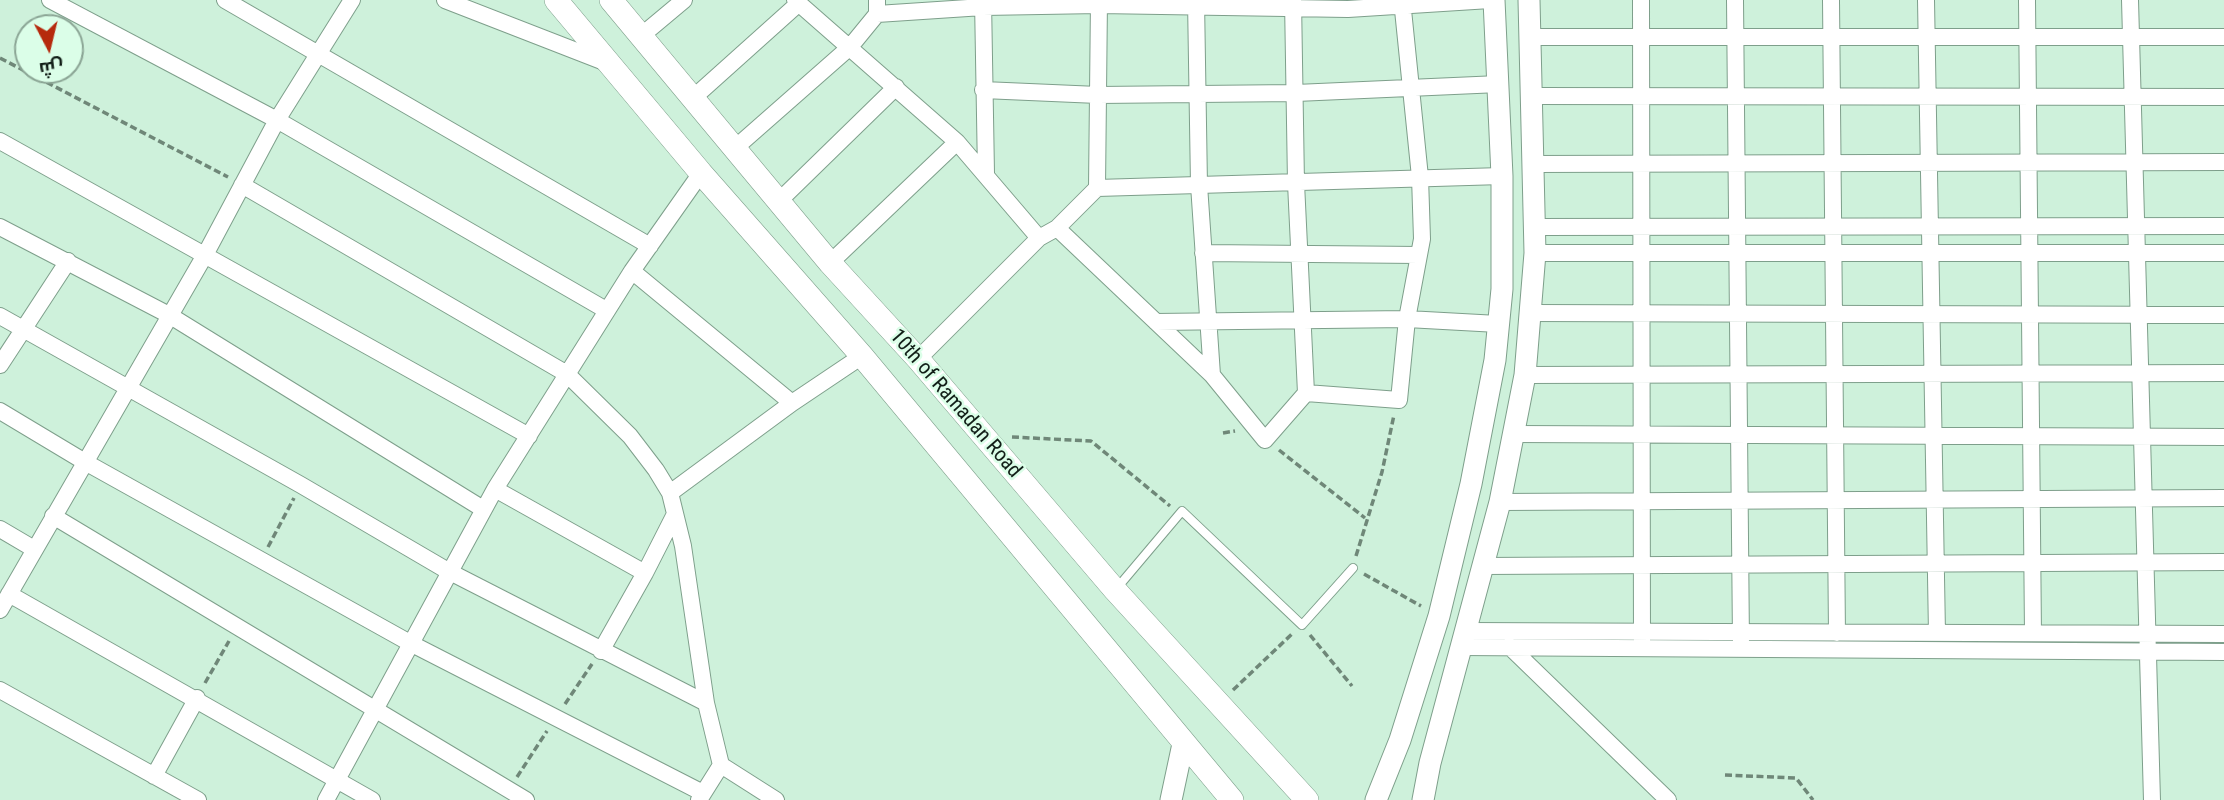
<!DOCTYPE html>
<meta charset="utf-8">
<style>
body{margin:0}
#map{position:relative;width:2224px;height:800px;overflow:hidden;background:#cef1db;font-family:"Roboto Condensed",Cairo,sans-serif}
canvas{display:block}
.north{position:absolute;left:14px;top:14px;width:70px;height:70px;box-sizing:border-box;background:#dbfee8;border:2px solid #8ba595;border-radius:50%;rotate:173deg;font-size:19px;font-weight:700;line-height:28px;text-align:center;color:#121f18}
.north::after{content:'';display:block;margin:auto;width:24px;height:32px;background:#b62a0d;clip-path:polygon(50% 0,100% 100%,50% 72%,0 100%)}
</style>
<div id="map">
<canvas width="2224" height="800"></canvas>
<div class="north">ش</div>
</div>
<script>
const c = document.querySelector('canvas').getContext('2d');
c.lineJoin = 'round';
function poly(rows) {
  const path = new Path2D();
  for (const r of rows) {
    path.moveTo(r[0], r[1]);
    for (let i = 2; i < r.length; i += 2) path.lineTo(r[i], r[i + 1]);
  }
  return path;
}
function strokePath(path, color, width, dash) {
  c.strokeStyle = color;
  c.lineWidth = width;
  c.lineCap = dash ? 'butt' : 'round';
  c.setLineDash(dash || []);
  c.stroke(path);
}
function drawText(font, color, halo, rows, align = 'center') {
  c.font = font + ' "Roboto Condensed",sans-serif';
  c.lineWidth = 5;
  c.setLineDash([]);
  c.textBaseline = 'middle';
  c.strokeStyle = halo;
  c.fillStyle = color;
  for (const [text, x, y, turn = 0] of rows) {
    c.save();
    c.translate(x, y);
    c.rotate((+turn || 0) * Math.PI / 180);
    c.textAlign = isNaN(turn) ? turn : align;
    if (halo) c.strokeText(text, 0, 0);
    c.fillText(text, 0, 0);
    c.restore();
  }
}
const path = poly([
 [0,58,228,177],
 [1223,433,1235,431],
 [1012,437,1091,441,1170,506],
 [1279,450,1365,518],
 [268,547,294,498],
 [1356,556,1382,472,1394,415],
 [1364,574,1421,606],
 [1310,635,1352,686],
 [205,683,229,641],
 [1233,690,1293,633],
 [565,704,592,664],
 [1725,775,1796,778,1813,800],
 [517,777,547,731]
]);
const lane = poly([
 [1117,588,1182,511,1302,625,1353,568]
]);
const street = poly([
 [50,0,277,120,606,310],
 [225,0,650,246],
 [445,0,607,63],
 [795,0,957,142,1039,238],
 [983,0,986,173],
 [1196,0,1199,185,1212,375,1265,440,1306,393,1296,183,1293,0],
 [1641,0,1642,643],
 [1735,0,1741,642],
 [1831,0,1837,633],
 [1926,0,1937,633],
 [2027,0,2033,633],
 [2130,0,2152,800],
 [877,14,983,7,1099,5,1348,9,1490,0],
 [641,36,684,0],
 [1530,37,2224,37],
 [983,90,1098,95,1296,93,1499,84],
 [1532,96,2224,97],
 [692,99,799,3],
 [0,141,529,436],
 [734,149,850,47,877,14,877,0],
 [1534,164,2224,162],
 [242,185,567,374,630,436,656,470,670,493,683,546,706,703,721,765,699,800],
 [1097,188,1099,0],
 [778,202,896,87],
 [0,227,169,315,483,509],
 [1534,227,2224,226],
 [1057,228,1212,375],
 [1203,253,1419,255],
 [1535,253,2224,253],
 [830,263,957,142],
 [632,271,792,403,862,356],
 [1531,313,2224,315],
 [0,316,301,485,448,571,706,703],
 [1156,322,1407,319,1498,324],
 [918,359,1039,238,1057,228,1097,188,1502,176],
 [0,365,68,261],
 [1525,375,2224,373],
 [1306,393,1399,400,1407,319,1422,239,1420,177,1402,0],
 [0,411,85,462,410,643,703,793],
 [1515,434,2224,437],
 [495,489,645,573,601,651],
 [670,493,792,403],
 [1500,502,2224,498],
 [53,516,526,800],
 [0,529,34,549],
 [1482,566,2224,562],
 [645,573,675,514],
 [9,594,372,800],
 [0,610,205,255,277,120,352,0],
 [1465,631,2224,634],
 [1509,646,1668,800],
 [1461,647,2224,652],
 [0,690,198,800],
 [721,765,776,800],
 [154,776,197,698],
 [326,800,495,489,632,271,701,173]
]);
const secondary = poly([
 [1171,800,1183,744],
 [1376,800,1400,740,1439,616,1471,484,1495,360,1502,289,1502,176,1494,0],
 [1423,800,1430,763,1500,502,1525,375,1535,253,1529,0]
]);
const primary = poly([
 [556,0,701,173,862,356,1232,800],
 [611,0,830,263,918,359,1115,590,1307,800]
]);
const streetNames = [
 ["10th of Ramadan Road",955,404,49]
];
strokePath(lane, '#7e9f8b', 10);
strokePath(street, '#7e9f8b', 18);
strokePath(secondary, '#7e9f8b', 23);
strokePath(primary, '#7e9f8b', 24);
strokePath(path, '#6f8778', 3.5, [7, 3.5]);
strokePath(lane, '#fff', 8);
strokePath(street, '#fff', 16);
strokePath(secondary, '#fff', 21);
strokePath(primary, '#fff', 23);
drawText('21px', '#121f18', '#dbfee8', streetNames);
</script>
